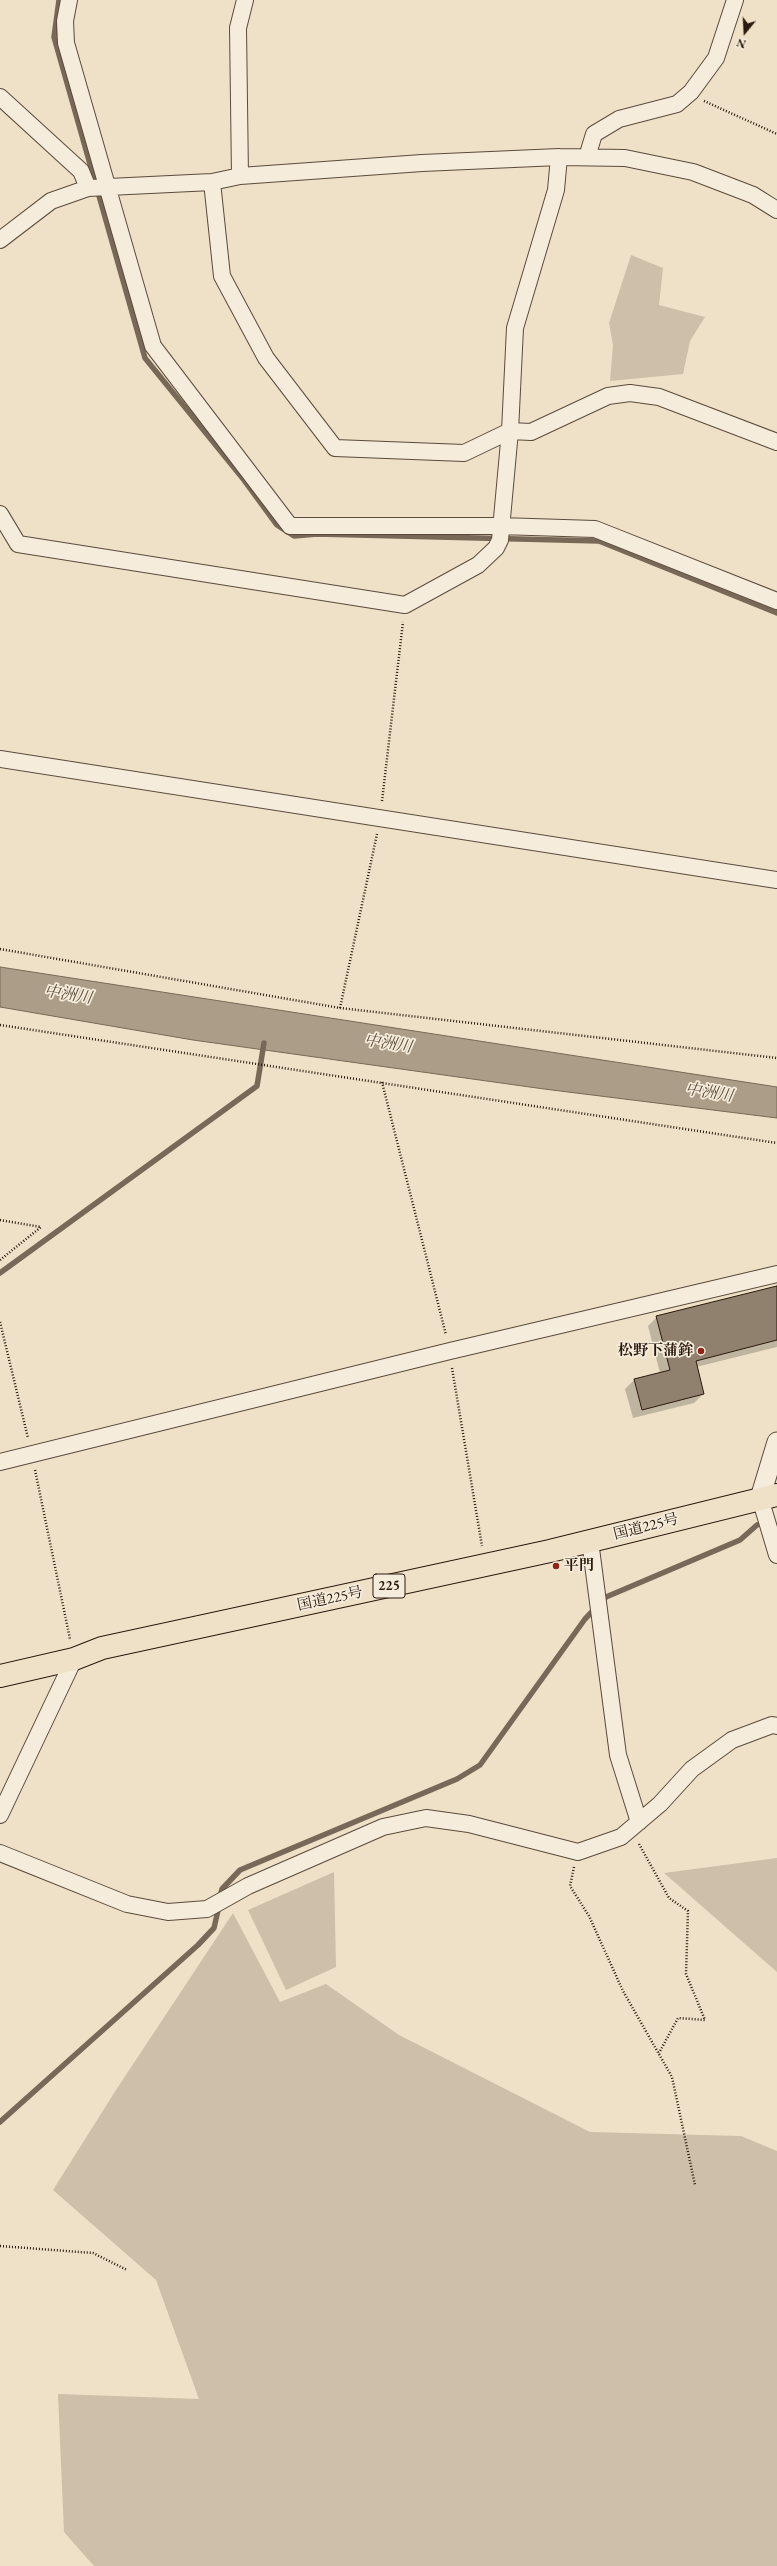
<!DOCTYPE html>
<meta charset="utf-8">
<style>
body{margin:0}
#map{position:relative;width:777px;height:2566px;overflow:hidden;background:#efe1c8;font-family:"EB Garamond",serif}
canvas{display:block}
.north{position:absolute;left:725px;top:12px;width:40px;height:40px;-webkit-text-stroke:3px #f5ecdb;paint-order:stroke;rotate:198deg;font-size:11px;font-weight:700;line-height:16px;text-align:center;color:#2a190d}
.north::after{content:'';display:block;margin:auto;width:14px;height:18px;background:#2a190d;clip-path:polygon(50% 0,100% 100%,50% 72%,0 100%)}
</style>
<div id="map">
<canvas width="777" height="2566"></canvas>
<div class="north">N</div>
</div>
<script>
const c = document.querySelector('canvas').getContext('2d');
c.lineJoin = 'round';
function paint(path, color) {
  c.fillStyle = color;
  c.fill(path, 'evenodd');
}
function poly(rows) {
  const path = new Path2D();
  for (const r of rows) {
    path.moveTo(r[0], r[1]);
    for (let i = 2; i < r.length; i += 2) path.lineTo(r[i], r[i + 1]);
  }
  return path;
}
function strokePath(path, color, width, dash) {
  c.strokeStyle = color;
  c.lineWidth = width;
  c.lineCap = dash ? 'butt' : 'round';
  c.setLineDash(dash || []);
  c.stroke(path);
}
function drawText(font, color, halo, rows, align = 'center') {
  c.font = font + ' "EB Garamond","Noto Serif JP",serif';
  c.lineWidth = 3.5;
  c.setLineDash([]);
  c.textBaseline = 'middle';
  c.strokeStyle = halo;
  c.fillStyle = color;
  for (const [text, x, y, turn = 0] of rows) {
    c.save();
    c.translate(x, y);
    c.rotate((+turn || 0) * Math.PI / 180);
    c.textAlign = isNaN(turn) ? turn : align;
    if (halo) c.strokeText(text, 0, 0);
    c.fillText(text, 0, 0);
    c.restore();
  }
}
const green = poly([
 [631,255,663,268,659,305,705,317,690,341,683,374,610,381,613,345,609,323],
 [777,1858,777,1972,664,1873],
 [334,1872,336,1967,286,1990,248,1910],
 [233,1913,280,2002,326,1984,399,2035,590,2132,741,2136,777,2151,777,2566,94,2566,64,2532,58,2394,199,2399,156,2280,53,2190,116,2090]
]);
const water = poly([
 [0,967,777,1087,777,1118,544,1089,193,1040,0,1007,0,967]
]);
const shadow = poly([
 [777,1287,777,1347,696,1367,703,1394,694,1403,633,1418,625,1389,634,1380,660,1373,648,1326,657,1317]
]);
const stream = poly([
 [59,0,54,37,145,358,244,480,277,525,294,536,317,534,599,541,777,613],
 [0,1273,257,1086,264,1043],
 [220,1897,222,1889,240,1870,457,1779,480,1765,585,1619,606,1597,740,1540,757,1525],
 [0,2122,198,1945,214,1928,219,1906]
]);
const building = poly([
 [777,1286,777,1340,696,1361,704,1394,642,1410,634,1379,670,1370,656,1316,777,1286]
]);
const path = poly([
 [704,101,777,134],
 [382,801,403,622],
 [0,949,340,1008,777,1058],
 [340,1008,377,834],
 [0,1025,777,1143],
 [382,1082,446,1335],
 [0,1220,41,1227],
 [0,1260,41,1227],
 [0,1322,28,1438],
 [452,1368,482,1546],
 [35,1470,70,1639],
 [639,1844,669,1898,688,1911,686,1974,705,2020,678,2018,659,2053],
 [574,1867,570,1886,589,1916,623,1991,672,2077,695,2185],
 [0,2246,93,2253,127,2270]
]);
const minor = poly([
 [69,0,65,21,66,43,153,346,290,526,500,526,595,529,777,601],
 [0,97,81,171,88,188],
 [587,157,594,134,619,119,677,104,691,92,716,58,735,0],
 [240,176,238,28,245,0],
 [212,182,222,276,266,358,335,448,464,453,510,431,515,328,556,190,559,157],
 [0,240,51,201,88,188,212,182,240,176,422,163,559,157,625,158,693,172,753,195,777,210],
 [0,514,18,544,405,605,478,565,496,548,500,540,510,431,531,432,608,396,630,393,659,397,777,442],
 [0,759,777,880],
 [0,1462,450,1351,777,1274],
 [760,1498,777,1555],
 [590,1541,618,1755,639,1822],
 [0,1815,74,1659],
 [0,1853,127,1904,168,1912,207,1909,248,1886,383,1827,426,1818,469,1824,578,1852,621,1837,660,1804,692,1769,732,1740,772,1725,777,1726]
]);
const tertiary = poly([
 [760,1498,777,1442]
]);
const trunk = poly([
 [0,1676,74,1659,102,1648,550,1551,777,1495]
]);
const markers = [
 [701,1351,4,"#8f2418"],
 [556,1566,4,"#8f2418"]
];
const shields = [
 [389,1586,32]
];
const shieldNames = [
 ["225",389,1586]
];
const poiNames = [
 ["松野下蒲鉾",693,1351],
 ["平門",564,1566,"left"]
];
const streetNames = [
 ["国道225号",646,1527,-14],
 ["国道225号",330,1599,-12]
];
const waterNames = [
 ["中洲川",68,995,9],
 ["中洲川",388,1044,9],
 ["中洲川",709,1093,9]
];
paint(green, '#cebfa8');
paint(water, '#ac9d88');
strokePath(water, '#786857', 1);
paint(shadow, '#0003');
strokePath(stream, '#786857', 5.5);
paint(building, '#90816e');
strokePath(building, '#2a190d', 1);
strokePath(minor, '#5b4b3c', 18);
strokePath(tertiary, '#5b4b3c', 21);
strokePath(trunk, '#2a190d', 24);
strokePath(path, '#2a190d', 2.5, [1, 2]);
strokePath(minor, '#f5ecdb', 16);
strokePath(tertiary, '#f5ecdb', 19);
strokePath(trunk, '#efe1c8', 22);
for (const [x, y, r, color] of markers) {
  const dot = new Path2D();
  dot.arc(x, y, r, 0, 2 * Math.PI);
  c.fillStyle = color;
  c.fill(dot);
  strokePath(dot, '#f5ecdb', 1.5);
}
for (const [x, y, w] of shields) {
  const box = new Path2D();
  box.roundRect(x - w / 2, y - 12, w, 24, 3);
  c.fillStyle = '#f5ecdb';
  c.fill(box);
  strokePath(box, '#2a190d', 1);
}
drawText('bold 14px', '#2a190d', null, shieldNames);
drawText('bold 15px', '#2a190d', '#f5ecdb', poiNames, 'right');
drawText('15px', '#2a190d', '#f5ecdb', streetNames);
drawText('italic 16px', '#5e4e3e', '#f5ecdb', waterNames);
</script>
